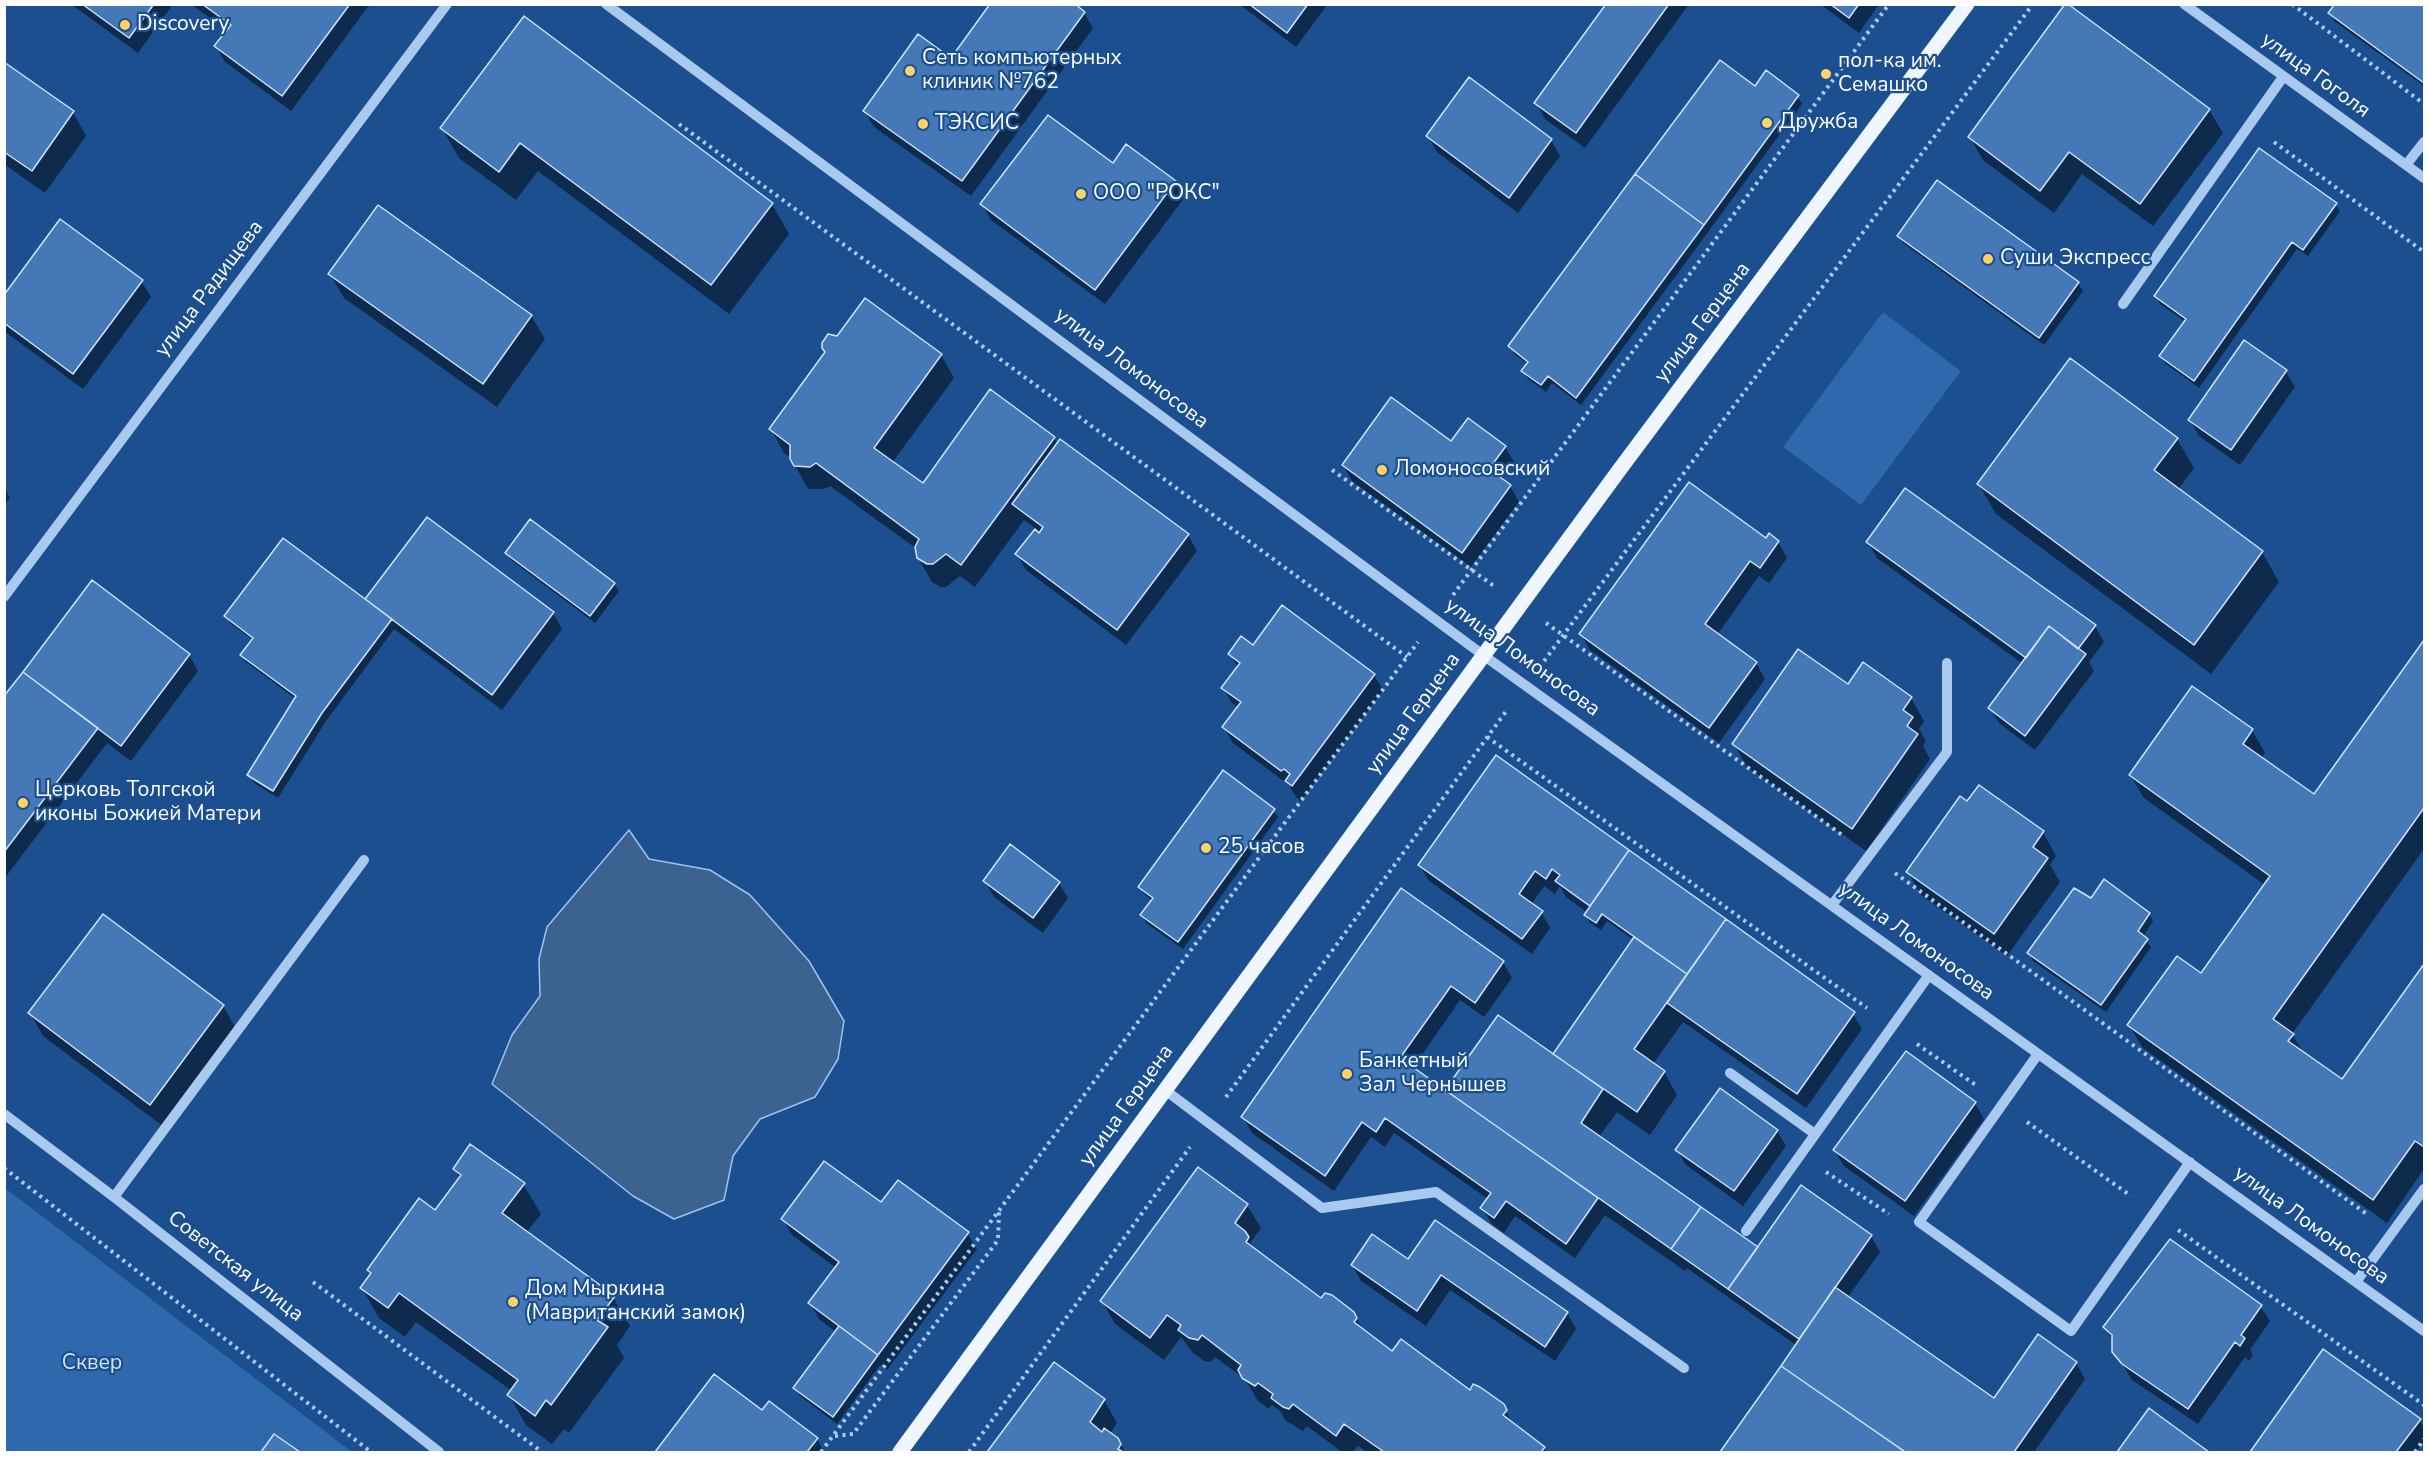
<!DOCTYPE html>
<meta charset="utf-8">
<style>
body{margin:0}
#map{position:relative;width:2429px;height:1457px;overflow:hidden;background:#1b4f8f;font-family:"Nunito Sans",sans-serif}
canvas{display:block}
.frame{position:absolute;inset:0;border:6px solid #fff;pointer-events:none}
</style>
<div id="map">
<canvas width="2429" height="1457"></canvas>
<div class="frame"></div>
</div>
<script>
const c = document.querySelector('canvas').getContext('2d');
c.lineJoin = 'round';
function paint(path, color) {
  c.fillStyle = color;
  c.fill(path, 'evenodd');
}
function poly(rows) {
  const path = new Path2D();
  for (const r of rows) {
    path.moveTo(r[0], r[1]);
    for (let i = 2; i < r.length; i += 2) path.lineTo(r[i], r[i + 1]);
  }
  return path;
}
function strokePath(path, color, width, dash) {
  c.strokeStyle = color;
  c.lineWidth = width;
  c.lineCap = dash ? 'butt' : 'round';
  c.setLineDash(dash || []);
  c.stroke(path);
}
function drawText(font, color, halo, rows, align = 'center') {
  c.font = font + ' "Nunito Sans",sans-serif';
  c.lineWidth = 4.5;
  c.setLineDash([]);
  c.textBaseline = 'middle';
  c.strokeStyle = halo;
  c.fillStyle = color;
  for (const [text, x, y, turn = 0] of rows) {
    c.save();
    c.translate(x, y);
    c.rotate((+turn || 0) * Math.PI / 180);
    c.textAlign = isNaN(turn) ? turn : align;
    if (halo) c.strokeText(text, 0, 0);
    c.fillText(text, 0, 0);
    c.restore();
  }
}
const green = poly([
 [1883,312,1961,371,1861,505,1783,447],
 [5,1188,352,1452,5,1452]
]);
const water = poly([
 [629,830,649,859,710,870,750,895,809,961,844,1021,838,1059,815,1097,760,1119,733,1156,724,1200,674,1219,633,1196,492,1084,512,1035,540,996,539,959,547,927,629,830]
]);
const shadow = poly([
 [71,4,173,4,138,53],
 [191,4,370,4,291,111,225,62,216,46,228,31],
 [1239,4,1328,4,1296,47],
 [1608,4,1689,4,1585,148,1545,119,1536,103],
 [1820,4,1879,4,1859,33],
 [2337,4,2424,4,2424,86,2334,21,2330,13],
 [1084,13,1093,28,971,196,874,127,865,111,952,60],
 [524,19,772,204,789,234,729,314,538,171,516,200,459,158,442,128],
 [4,64,73,112,86,136,45,193,4,164],
 [1470,80,1551,140,1560,156,1518,213,1437,152,1428,136],
 [1755,88,1797,96,1802,104,1581,405,1552,383,1546,392,1527,378,1523,371,1528,364,1514,354,1510,346],
 [2209,110,2223,133,2153,226,2082,174,2054,213,1983,160,1970,137],
 [1114,165,1175,182,1184,198,1105,304,991,220,982,204],
 [1937,182,2078,283,2083,291,2044,345,1903,243,1899,236],
 [2335,204,2340,211,2308,256,2297,249,2199,388,2165,363,2161,356,2186,322,2160,304,2156,296],
 [330,274,531,316,545,339,497,407,344,298],
 [141,281,151,297,83,389,4,331,4,297],
 [941,355,954,378,892,463,923,485,1054,438,1058,445,1188,535,1197,551,1126,645,1026,570,1017,554,1036,529,1024,520,975,587,960,576,946,587,941,587,932,582,918,558,917,549,830,486,824,489,808,489,791,458,784,453,771,429],
 [2286,372,2295,387,2240,465,2199,436,2190,420],
 [2177,439,2194,468,2178,490,2262,552,2279,582,2211,674,1996,514,1979,485],
 [1451,443,1505,447,1514,462,1501,480,1510,486,1519,502,1471,567,1352,481,1343,465],
 [4,487,10,498,4,505],
 [1766,540,1778,542,1787,558,1769,583,1759,576,1717,635,1756,663,1765,679,1719,743,1590,650,1581,634],
 [1868,542,2095,626,2104,642,2089,662,2094,671,2035,750,1999,723,1990,708,2023,664,1877,558],
 [507,553,614,584,619,591,595,623,511,560],
 [365,601,553,613,562,629,502,710,394,629,326,721,278,798,254,783,249,775,296,699,246,662,242,655,253,640,230,623,226,616],
 [2424,642,2424,849,2292,1034,2304,1054,2342,1081,2424,966,2424,1169,2387,1223,2143,1048,2129,1025,2201,975,2265,885,2144,798,2130,775,2252,730,2265,753,2261,759,2314,796],
 [1253,647,1374,675,1383,690,1301,801,1296,797,1289,785,1233,743,1224,728,1239,708,1232,703,1223,688,1238,668,1230,654],
 [189,655,198,671,131,761,107,743,4,879,4,699],
 [1849,686,1911,698,1924,721,1919,729,1926,741,1923,746,1930,759,1866,851,1747,767,1734,744],
 [1497,757,1853,1014,1862,1029,1806,1108,1683,1022,1653,1064,1664,1072,1677,1095,1650,1135,1617,1112,1599,1137,1758,1249,1871,1236,1880,1252,1848,1297,1994,1400,2038,1336,2076,1363,2085,1379,2034,1452,1907,1452,1903,1449,1903,1452,1722,1452,1796,1345,1687,1268,1685,1271,1605,1215,1575,1258,1515,1216,1504,1233,1491,1223,1482,1208,1488,1199,1394,1133,1385,1147,1371,1137,1334,1191,1252,1133,1243,1117,1401,890,1503,962,1512,978,1484,1017,1460,1000,1412,1069,1450,1095,1553,1056,1634,940,1607,921,1601,930,1590,923,1586,915,1588,913,1566,897,1560,886,1555,894,1544,886,1531,905,1541,912,1550,928,1532,954,1429,881,1420,866],
 [1568,888,1597,909,1596,912,1568,892],
 [1979,787,2043,832,2056,856,2050,865,2060,882,2007,956,1921,895,1908,872,1968,803],
 [1273,810,1278,817,1183,949,1146,923,1142,915,1153,901,1144,894,1140,887],
 [985,881,1059,883,1068,898,1043,933,994,897],
 [2091,900,2149,914,2153,921,2143,937,2151,947,2106,1012,2033,961,2029,953],
 [103,916,223,1006,236,1029,164,1127,43,1036,30,1013],
 [1975,1103,1984,1119,1914,1216,1844,1166,1835,1151],
 [1777,1131,1786,1146,1743,1206,1686,1165,1677,1150],
 [454,1169,523,1184,541,1214,526,1233,613,1297,630,1326,617,1345,624,1358,569,1433,564,1429,552,1444,526,1425,509,1395,512,1391,416,1322,405,1337,379,1318,362,1288,372,1274,369,1270,435,1212,460,1179],
 [881,1205,967,1233,977,1249,887,1370,880,1365,837,1424,800,1396,795,1388,836,1332,819,1319,810,1303,836,1268,792,1235,783,1219],
 [1247,1205,1261,1228,1250,1243,1255,1250,1322,1300,1353,1313,1364,1331,1393,1353,1502,1405,1513,1424,1544,1448,1547,1452,1367,1452,1358,1446,1353,1452,1342,1452,1307,1426,1303,1431,1286,1421,1280,1411,1272,1405,1269,1409,1258,1401,1245,1379,1215,1357,1211,1362,1204,1361,1193,1353,1181,1337,1164,1360,1115,1324,1102,1301],
 [1408,1262,1567,1313,1576,1329,1555,1361,1450,1290,1426,1326,1361,1281,1352,1265],
 [2260,1306,2270,1321,2250,1350,2253,1355,2249,1361,2245,1357,2198,1424,2132,1380,2114,1351,2114,1343,2105,1327],
 [1054,1364,1104,1400,1117,1423,1110,1434,1117,1439,1125,1452,989,1452],
 [714,1376,762,1412,817,1439,824,1452,657,1452],
 [2149,1410,2207,1452,2118,1452],
 [2420,1420,2424,1429,2424,1441,2416,1452,2251,1452]
]);
const building = poly([
 [82,4,154,4,129,38,82,4],
 [202,4,350,4,282,96,214,46,231,25,202,4],
 [990,4,1075,4,1085,12,962,181,863,111,918,34,951,58,990,4],
 [1249,4,1308,4,1287,33,1249,4],
 [1606,4,1669,4,1576,133,1534,103,1606,4],
 [1830,4,1859,4,1849,18,1830,4],
 [2065,4,2068,4,2210,109,2140,204,2069,152,2040,191,1968,137,2065,4],
 [2335,4,2424,4,2424,83,2328,13,2335,4],
 [524,16,773,203,711,285,520,143,499,172,440,128,524,16],
 [1720,60,1755,86,1766,70,1799,95,1704,225,1635,174,1720,60],
 [4,62,74,111,32,171,4,152,4,62],
 [1469,77,1552,139,1509,198,1426,136,1469,77],
 [1048,115,1113,163,1126,144,1176,181,1095,290,980,204,1048,115],
 [2259,148,2337,203,2303,250,2292,242,2194,381,2159,356,2186,319,2154,296,2259,148],
 [1635,174,1704,225,1576,398,1548,376,1541,385,1521,371,1528,362,1508,346,1635,174],
 [1937,180,2079,282,2039,338,1897,236,1937,180],
 [378,205,532,315,483,384,328,274,378,205],
 [60,219,143,280,73,374,4,323,4,295,60,219],
 [865,298,942,354,874,448,923,483,990,389,1055,437,961,565,946,554,933,564,927,564,917,558,915,547,919,539,816,463,810,467,794,466,790,459,790,445,769,429,825,352,822,348,822,343,828,334,837,336,865,298],
 [2244,340,2287,370,2231,450,2188,420,2244,340],
 [2070,358,2178,438,2154,470,2263,551,2194,645,1977,484,2070,358],
 [1391,397,1451,441,1468,418,1506,446,1489,469,1511,485,1462,553,1342,465,1391,397],
 [1060,439,1189,534,1117,630,1015,554,1035,529,1039,533,1043,527,1012,504,1060,439],
 [1689,482,1766,538,1769,533,1779,541,1760,568,1750,561,1705,624,1757,662,1709,728,1579,634,1689,482],
 [1905,488,2096,625,2078,649,2049,626,2026,658,1866,542,1905,488],
 [427,517,554,612,492,695,365,599,427,517],
 [530,519,615,583,590,616,505,553,530,519],
 [283,538,392,619,322,713,273,791,247,775,296,696,240,655,253,638,224,616,283,538],
 [92,580,190,654,121,746,23,672,92,580],
 [1282,605,1375,674,1292,786,1285,781,1290,774,1284,769,1281,771,1222,727,1241,702,1221,688,1240,663,1228,654,1241,636,1253,645,1282,605],
 [2049,626,2086,654,2025,736,1988,708,2049,626],
 [2424,640,2424,808,2273,1019,2294,1034,2288,1041,2342,1079,2424,964,2424,1147,2415,1141,2373,1200,2127,1025,2177,956,2201,973,2270,876,2129,775,2192,686,2253,729,2243,744,2314,794,2424,640],
 [1798,649,1848,684,1863,662,1912,697,1903,710,1913,717,1907,726,1918,734,1852,829,1732,744,1798,649],
 [23,672,98,728,4,852,4,696,23,672],
 [1496,755,1629,850,1590,906,1555,881,1560,875,1552,869,1546,879,1535,871,1519,894,1543,911,1522,939,1418,865,1496,755],
 [1223,770,1275,809,1178,942,1140,915,1153,898,1138,887,1223,770],
 [1979,785,2044,831,2033,847,2048,858,1994,934,1906,872,1960,796,1967,801,1979,785],
 [1010,844,1060,882,1033,918,983,881,1010,844],
 [1629,850,1726,919,1687,974,1602,914,1596,923,1584,915,1629,850],
 [2104,879,2150,913,2138,931,2148,939,2101,1005,2027,953,2074,888,2091,898,2104,879],
 [1401,888,1504,961,1475,1003,1451,986,1400,1058,1598,1198,1566,1244,1506,1201,1494,1218,1480,1208,1491,1193,1385,1118,1376,1132,1362,1122,1325,1176,1241,1117,1401,888],
 [103,914,224,1005,150,1105,28,1013,103,914],
 [1726,919,1855,1012,1797,1094,1667,1003,1726,919],
 [1634,937,1687,974,1634,1049,1665,1071,1637,1112,1553,1054,1634,937],
 [1498,1015,1603,1089,1581,1123,1701,1207,1671,1249,1445,1090,1498,1015],
 [1906,1051,1976,1102,1905,1201,1833,1150,1906,1051],
 [1720,1088,1778,1130,1734,1191,1675,1150,1720,1088],
 [470,1144,525,1183,502,1213,615,1296,597,1320,608,1327,551,1405,546,1400,535,1416,507,1395,518,1380,399,1293,388,1308,360,1288,371,1273,367,1270,419,1198,435,1210,461,1175,453,1169,470,1144],
 [824,1161,881,1202,898,1180,969,1232,878,1355,808,1303,839,1262,781,1219,824,1161],
 [1198,1167,1248,1204,1235,1223,1245,1231,1249,1237,1246,1242,1321,1298,1325,1293,1332,1295,1354,1312,1357,1318,1354,1322,1392,1351,1401,1339,1470,1390,1473,1384,1480,1387,1504,1404,1507,1410,1503,1415,1545,1447,1541,1452,1384,1452,1344,1424,1336,1436,1293,1404,1289,1409,1283,1407,1271,1398,1273,1394,1258,1383,1255,1386,1242,1378,1238,1370,1241,1365,1202,1335,1198,1340,1189,1338,1178,1330,1181,1325,1167,1315,1150,1338,1100,1301,1198,1167],
 [1801,1185,1872,1235,1799,1339,1728,1289,1801,1185],
 [1701,1207,1758,1247,1728,1289,1671,1249,1701,1207],
 [1435,1220,1568,1312,1545,1347,1441,1275,1417,1311,1351,1265,1372,1234,1408,1259,1435,1220],
 [2170,1239,2262,1305,2241,1335,2245,1338,2240,1346,2235,1342,2188,1409,2122,1364,2112,1352,2112,1335,2103,1327,2170,1239],
 [1835,1287,1994,1398,2038,1334,2077,1362,2014,1452,1905,1452,1781,1366,1835,1287],
 [839,1326,878,1355,833,1417,793,1388,839,1326],
 [2323,1349,2421,1419,2396,1452,2250,1452,2323,1349],
 [1054,1362,1105,1399,1090,1422,1102,1432,1104,1428,1118,1438,1121,1444,1118,1449,1123,1452,987,1452,1054,1362],
 [1781,1366,1904,1451,1903,1452,1720,1452,1781,1366],
 [714,1374,762,1410,769,1401,818,1438,807,1452,655,1452,714,1374],
 [2149,1408,2157,1414,2209,1452,2117,1452,2149,1408],
 [274,1434,300,1452,261,1452,274,1434]
]);
const path = poly([
 [2292,4,2424,104],
 [679,124,1407,657],
 [2274,142,2424,252],
 [1332,470,1494,586],
 [1453,595,1889,4],
 [1546,623,1845,837],
 [1544,661,2033,4],
 [1487,737,1867,1008],
 [1895,873,2368,1215],
 [1917,1044,1977,1086],
 [1226,1097,1507,710],
 [2027,1122,2131,1196],
 [4,1168,371,1452],
 [1826,1172,1889,1214],
 [2178,1230,2424,1405],
 [313,1282,542,1452],
 [835,1436,853,1434,998,1240,999,1211],
 [821,1452,1418,642],
 [969,1452,1190,1147],
 [2415,1452,2424,1439]
]);
const minor = poly([
 [606,4,1483,655,2424,1331],
 [2184,4,2424,178],
 [2406,165,2424,142],
 [2123,304,2283,77],
 [4,597,447,4],
 [1832,905,1947,752,1947,663],
 [2038,1054,1919,1222,2071,1331,2190,1162],
 [1730,1073,1815,1134],
 [1165,1090,1322,1208,1436,1192,1684,1368],
 [4,1114,114,1197,439,1452],
 [114,1197,364,860],
 [1746,1231,1929,975],
 [2356,1282,2424,1189]
]);
const major = poly([
 [900,1452,1620,469,1967,4]
]);
const markers = [
 [125,25,6,"#ffd166"],
 [910,71,6,"#ffd166"],
 [1826,74,6,"#ffd166"],
 [1767,123,6,"#ffd166"],
 [923,124,6,"#ffd166"],
 [1081,194,6,"#ffd166"],
 [1988,259,6,"#ffd166"],
 [1382,470,6,"#ffd166"],
 [23,803,6,"#ffd166"],
 [1206,848,6,"#ffd166"],
 [1347,1074,6,"#ffd166"],
 [513,1302,6,"#ffd166"]
];
const poiNames = [
 ["Discovery",137,25],
 ["Сеть компьютерных",922,59],
 ["клиник №762",922,83],
 ["пол-ка им.",1838,62],
 ["Семашко",1838,86],
 ["Дружба",1779,123],
 ["ТЭКСИС",935,124],
 ["ООО \"РОКС\"",1093,194],
 ["Суши Экспресс",2000,259],
 ["Ломоносовский",1394,470],
 ["Церковь Толгской",35,791],
 ["иконы Божией Матери",35,815],
 ["25 часов",1218,848],
 ["Банкетный",1359,1062],
 ["Зал Чернышев",1359,1086],
 ["Дом Мыркина",525,1290],
 ["(Мавританский замок)",525,1314]
];
const streetNames = [
 ["улица Гоголя",2315,76,36],
 ["улица Радищева",210,289,-53],
 ["улица Герцена",1703,323,-53],
 ["улица Ломоносова",1131,369,37],
 ["улица Ломоносова",1522,658,36],
 ["улица Герцена",1414,714,-54],
 ["улица Ломоносова",1916,942,36],
 ["улица Герцена",1127,1106,-54],
 ["улица Ломоносова",2311,1226,36],
 ["Советская улица",235,1267,38]
];
const parkNames = [
 ["Сквер",92,1364]
];
paint(green, '#2e69ad');
paint(water, '#3c6290');
strokePath(water, '#9cc4f0', 1.5);
paint(shadow, '#0007');
paint(building, '#4478b7');
strokePath(building, '#cfe3fa', 1.5);
strokePath(path, '#a9c9ee', 4, [3, 4.5]);
strokePath(minor, '#a9c9ee', 10);
strokePath(major, '#f0f6ff', 15);
for (const [x, y, r, color] of markers) {
  const dot = new Path2D();
  dot.arc(x, y, r, 0, 2 * Math.PI);
  c.fillStyle = color;
  c.fill(dot);
  strokePath(dot, '#1b4f8f', 2);
}
drawText('21px', '#fff', '#1b4f8f', poiNames, 'left');
drawText('21px', '#fff', '#1b4f8f', streetNames);
drawText('21px', '#cfe3fa', '#1b4f8f', parkNames);
</script>
